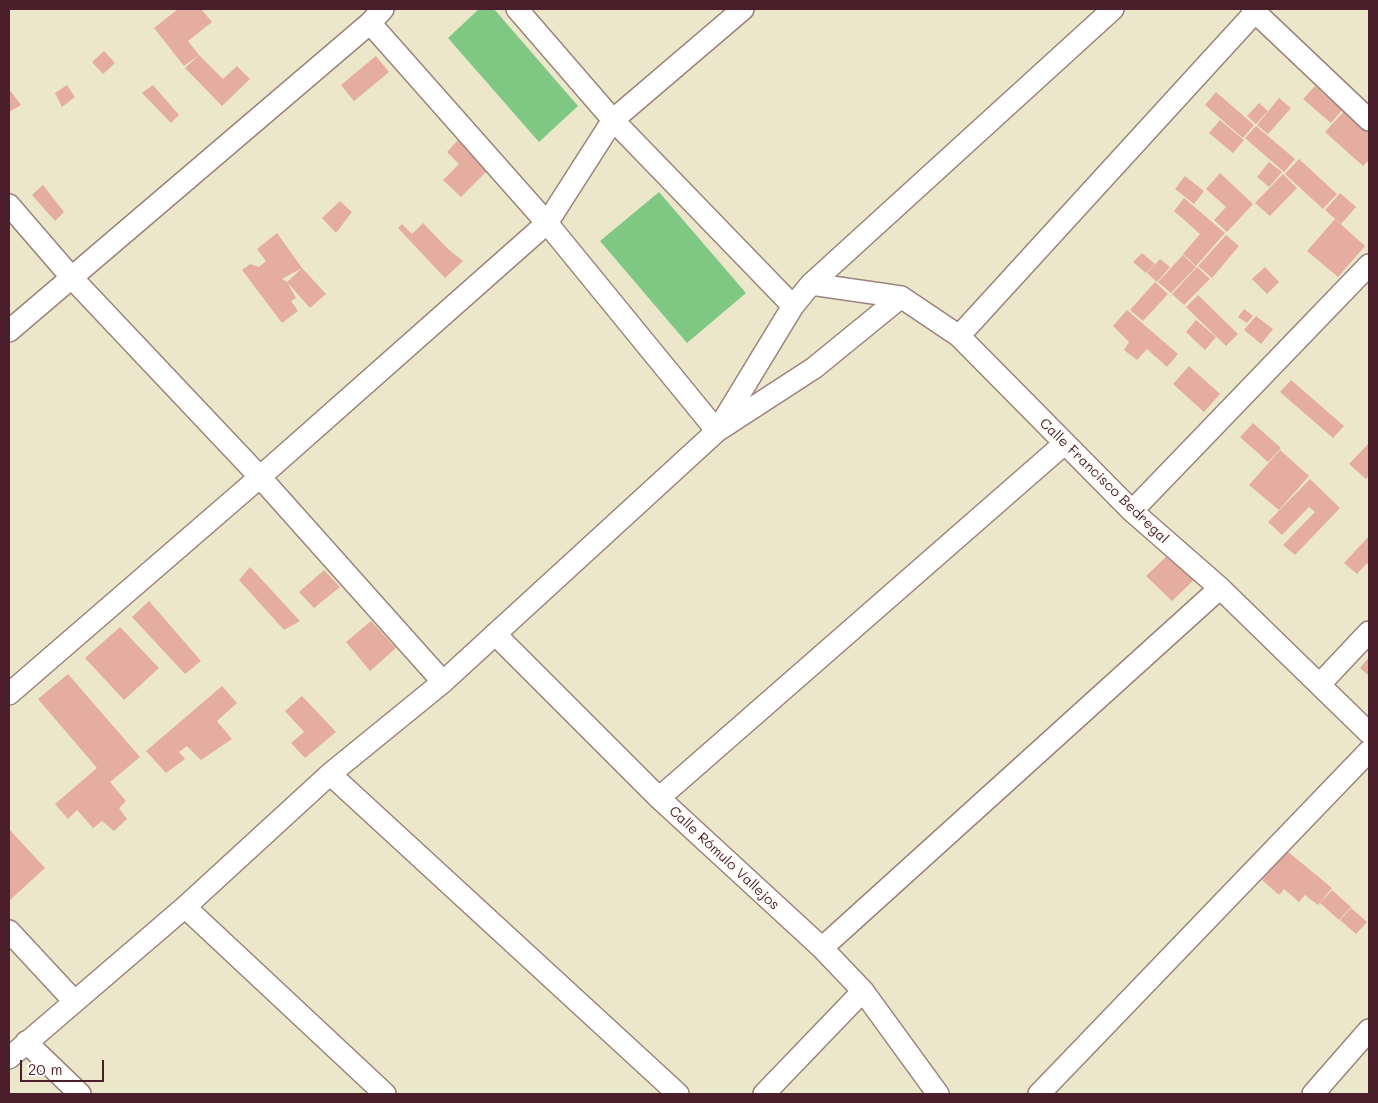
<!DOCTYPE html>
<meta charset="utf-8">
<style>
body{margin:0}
#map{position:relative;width:1378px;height:1103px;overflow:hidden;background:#ece7cb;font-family:Mali,sans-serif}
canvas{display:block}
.frame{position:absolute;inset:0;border:10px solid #4a1f2b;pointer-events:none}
.scale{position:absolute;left:20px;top:1060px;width:84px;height:22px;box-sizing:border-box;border:2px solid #4a1f2b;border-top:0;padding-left:6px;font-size:15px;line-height:18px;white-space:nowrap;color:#4a1f2b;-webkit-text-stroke:4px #fdfcf7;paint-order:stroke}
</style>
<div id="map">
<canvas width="1378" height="1103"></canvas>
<div class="frame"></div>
<div class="scale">20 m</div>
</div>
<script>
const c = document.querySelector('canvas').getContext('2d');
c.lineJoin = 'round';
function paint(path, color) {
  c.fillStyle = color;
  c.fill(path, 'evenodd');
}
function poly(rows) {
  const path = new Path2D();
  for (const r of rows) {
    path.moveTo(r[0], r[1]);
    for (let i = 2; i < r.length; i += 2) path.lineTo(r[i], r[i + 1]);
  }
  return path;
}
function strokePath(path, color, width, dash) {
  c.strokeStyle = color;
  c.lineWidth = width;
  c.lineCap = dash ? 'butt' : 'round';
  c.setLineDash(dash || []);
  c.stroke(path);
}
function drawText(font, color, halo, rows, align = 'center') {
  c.font = font + ' Mali,sans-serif';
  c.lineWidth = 4.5;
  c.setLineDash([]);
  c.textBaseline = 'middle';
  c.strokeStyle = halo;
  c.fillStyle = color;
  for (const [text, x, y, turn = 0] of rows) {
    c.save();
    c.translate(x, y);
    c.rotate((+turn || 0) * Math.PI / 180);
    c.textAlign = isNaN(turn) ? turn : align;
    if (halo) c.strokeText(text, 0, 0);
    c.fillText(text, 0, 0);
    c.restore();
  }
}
const green = poly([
 [479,9,494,9,578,106,539,142,448,38],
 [659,192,746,293,687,343,600,241]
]);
const building = poly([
 [178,9,201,9,212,22,188,41,199,55,184,66,154,28],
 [104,51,115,63,103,74,92,62],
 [199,55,223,79,237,66,250,79,222,106,185,68],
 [376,56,389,72,354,101,341,85],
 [67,85,75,97,62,107,55,93],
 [153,85,179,115,171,123,142,93],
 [1315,86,1342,110,1331,123,1303,99],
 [9,89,21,105,9,112],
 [1216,92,1254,125,1243,138,1205,105],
 [1279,98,1291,108,1268,134,1257,125],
 [1259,103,1268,111,1256,124,1247,116],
 [1345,110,1369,132,1369,160,1363,166,1325,132],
 [1220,120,1244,140,1233,153,1209,133],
 [1256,126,1295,159,1284,172,1245,138],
 [458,140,488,170,461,197,443,180,459,164,447,152],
 [1299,159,1337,194,1323,209,1285,174],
 [1269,162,1282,172,1269,187,1257,177],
 [1220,173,1253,204,1227,232,1214,220,1226,207,1206,189],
 [1283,174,1297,188,1270,216,1255,203],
 [1185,176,1204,191,1194,204,1175,189],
 [43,185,64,212,55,221,32,195],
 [1340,193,1356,207,1341,224,1325,210],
 [1184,198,1225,233,1196,266,1183,254,1200,234,1174,211],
 [340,201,352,212,336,233,322,218],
 [1335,219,1365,246,1338,277,1307,251],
 [423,223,448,249,463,261,445,278,398,228,402,224,412,234],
 [277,233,302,268,282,279,287,282,296,298,291,301,298,311,282,323,242,270,250,264,259,267,266,261,257,249],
 [1226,235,1239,246,1212,278,1198,266],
 [1142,253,1155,264,1146,273,1133,262],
 [1183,255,1196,267,1171,293,1158,282],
 [1160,259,1170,267,1157,282,1147,273],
 [1197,267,1210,279,1184,305,1172,294],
 [1265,267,1279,282,1267,294,1252,279],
 [302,268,326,294,310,308,287,282],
 [1155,282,1168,294,1143,321,1130,310],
 [1198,295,1238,334,1226,346,1186,307],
 [1244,309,1253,316,1247,323,1238,317],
 [1127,310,1178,354,1167,367,1147,349,1137,360,1124,350,1129,342,1113,326],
 [1256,316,1273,329,1261,344,1244,330],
 [1196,320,1216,337,1205,350,1186,332],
 [1189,366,1220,394,1204,412,1173,384],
 [1291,380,1344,426,1333,438,1280,392],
 [1253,423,1281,448,1268,462,1240,437],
 [1369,443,1369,476,1366,479,1349,464],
 [1280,450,1309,476,1279,510,1249,485],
 [1310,479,1340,508,1295,555,1283,545,1315,512,1309,507,1282,535,1268,522],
 [1369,536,1369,565,1367,563,1357,574,1344,563],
 [1172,551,1197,577,1172,601,1146,576],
 [250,567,300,621,284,630,239,580],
 [324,570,340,587,314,608,299,592],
 [149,601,201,661,185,674,132,617],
 [371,621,396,648,370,671,346,642],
 [120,627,159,668,124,700,85,658],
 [1369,657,1369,676,1360,668],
 [68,674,140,757,110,782,126,801,119,808,127,819,114,831,102,821,93,828,77,810,68,819,55,804,97,768,38,699],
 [222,686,237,703,217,721,232,739,201,760,187,746,179,752,185,759,166,773,146,751],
 [302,696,336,732,305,758,291,743,304,732,285,711],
 [10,830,45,868,9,901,9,831],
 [1287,851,1332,888,1318,905,1305,895,1299,902,1284,889,1279,895,1262,880],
 [1332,890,1351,907,1339,920,1320,903],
 [1351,908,1367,922,1356,934,1340,920]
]);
const minor = poly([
 [517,9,613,120,793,306],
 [1252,9,1369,120],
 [370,23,547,223,717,431,814,368,901,297],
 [9,205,72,278,260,477,443,682],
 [811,284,901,297,959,336,1132,511,1220,588,1369,733],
 [9,331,370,23,383,9],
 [959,336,1258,9],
 [1132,511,1369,265],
 [495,634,659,798,822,948,863,991,938,1094],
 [1320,684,1369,632],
 [9,694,260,477,547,223,613,120,743,9],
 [330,774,678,1094],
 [659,798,1064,444],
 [185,907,385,1094],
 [9,931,74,1001],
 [822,948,1220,588],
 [26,1042,80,1094],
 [9,1058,185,907,330,774,443,682,717,431,793,306,811,284,1113,9],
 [764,1094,863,991],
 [1039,1094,1369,751],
 [1313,1094,1369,1030]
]);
const streetNames = [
 ["Calle Francisco Bedregal",1104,481,44],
 ["Calle Rómulo Vallejos",724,858,43]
];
paint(green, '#7fc884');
paint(building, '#e4ada0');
strokePath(minor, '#9b837b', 24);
strokePath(minor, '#fff', 21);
drawText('14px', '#4a1f2b', '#fdfcf7', streetNames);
</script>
